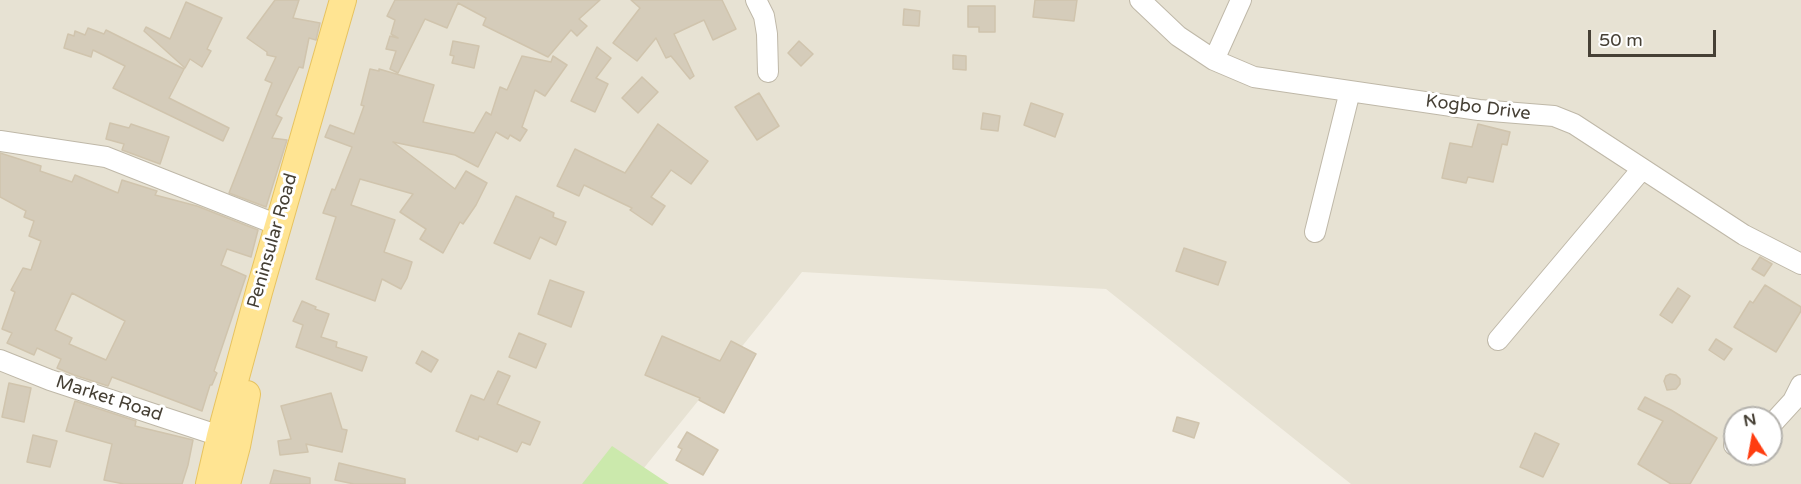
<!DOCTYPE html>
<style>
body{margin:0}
#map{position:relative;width:1801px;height:484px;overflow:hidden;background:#f3efe5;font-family:"Varela Round",sans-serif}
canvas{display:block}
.north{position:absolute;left:1723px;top:406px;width:60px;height:60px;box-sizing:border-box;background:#fff;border:2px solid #b5b3ae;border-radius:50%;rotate:349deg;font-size:16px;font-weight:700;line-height:24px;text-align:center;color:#464035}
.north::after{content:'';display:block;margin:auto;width:21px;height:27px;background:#ff3d10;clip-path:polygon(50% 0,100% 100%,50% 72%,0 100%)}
.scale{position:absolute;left:1588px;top:30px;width:128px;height:27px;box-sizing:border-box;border:3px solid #464035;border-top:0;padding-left:8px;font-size:18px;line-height:21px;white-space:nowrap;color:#464035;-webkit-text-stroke:4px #fff;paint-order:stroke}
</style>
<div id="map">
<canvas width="1801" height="484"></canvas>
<div class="north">N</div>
<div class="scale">50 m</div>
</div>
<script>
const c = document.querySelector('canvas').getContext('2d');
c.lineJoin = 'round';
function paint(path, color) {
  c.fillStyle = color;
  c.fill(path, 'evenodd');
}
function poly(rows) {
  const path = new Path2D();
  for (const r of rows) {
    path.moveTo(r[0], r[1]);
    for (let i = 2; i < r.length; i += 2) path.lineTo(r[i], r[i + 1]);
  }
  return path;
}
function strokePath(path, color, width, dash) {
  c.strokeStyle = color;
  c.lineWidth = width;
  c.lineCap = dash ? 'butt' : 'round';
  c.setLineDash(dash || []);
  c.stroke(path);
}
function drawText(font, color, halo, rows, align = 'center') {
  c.font = font + ' "Varela Round",sans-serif';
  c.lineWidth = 6;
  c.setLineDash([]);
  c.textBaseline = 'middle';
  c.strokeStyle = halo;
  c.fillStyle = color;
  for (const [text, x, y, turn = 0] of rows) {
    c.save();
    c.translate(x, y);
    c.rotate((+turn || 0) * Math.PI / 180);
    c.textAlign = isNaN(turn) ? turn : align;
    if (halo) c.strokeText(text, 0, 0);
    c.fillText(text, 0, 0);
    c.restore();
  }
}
const residential = poly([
 [0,0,1801,0,1801,484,1351,484,1106,289,802,272,631,484,0,484],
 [1735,418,1771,418,1771,454,1735,454]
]);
const green = poly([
 [612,446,669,484,582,484]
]);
const building = poly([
 [275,0,299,0,293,18,320,23,316,40,309,38,303,68,299,67,276,115,282,118,272,138,287,140,266,207,229,193,272,83,265,80,276,57,267,55,267,52,247,38,275,0],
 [395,0,600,0,579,19,587,26,577,36,571,30,548,57,483,25,486,18,458,3,447,28,425,19,398,73,390,69,396,51,386,49,390,36,398,38,391,34,395,20,387,16,395,0],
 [631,0,722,0,736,29,713,40,704,20,674,34,694,76,690,79,671,56,666,58,656,38,637,61,613,43,640,8,631,0],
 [1035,0,1077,0,1074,21,1033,17,1035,0],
 [186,2,222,18,207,49,211,51,202,67,190,59,185,68,144,31,146,27,170,39,186,2],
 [968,6,995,6,995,32,979,32,979,27,968,27,968,6],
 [904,9,920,11,919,26,903,25,904,9],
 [88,28,104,34,106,30,184,69,169,98,229,128,223,141,113,88,125,66,93,50,91,57,64,48,68,34,74,36,75,31,85,35,88,28],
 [453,41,479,46,474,68,452,63,454,56,450,55,453,41],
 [799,41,813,54,801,66,788,53,799,41],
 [597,47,611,58,596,78,608,84,595,112,571,101,597,47],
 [953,55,966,56,966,70,953,69,953,55],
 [522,56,551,62,553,56,567,65,545,96,535,90,522,127,527,130,520,141,510,135,508,139,496,132,478,167,455,155,393,142,455,189,466,171,487,183,476,205,463,224,460,222,443,253,420,239,426,229,400,212,413,194,360,179,351,205,395,220,384,252,412,262,407,278,401,289,382,279,375,301,316,279,336,217,323,213,332,189,335,190,352,147,325,137,330,125,354,134,364,106,361,105,370,69,379,71,379,69,434,85,423,122,474,133,486,112,491,115,500,87,507,90,522,56],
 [642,77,658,92,638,113,622,98,642,77],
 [759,93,779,126,757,140,735,107,759,93],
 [1031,103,1063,114,1055,137,1024,125,1031,103],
 [983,113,1000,116,998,131,981,129,983,113],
 [110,123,129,128,131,124,169,137,160,164,122,150,124,144,106,139,110,123],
 [658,124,708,161,691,184,671,170,651,197,665,206,652,225,630,210,632,208,584,185,579,196,557,186,575,149,625,173,658,124],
 [1478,124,1510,132,1507,145,1502,144,1493,182,1468,177,1466,183,1442,178,1450,143,1472,147,1478,124],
 [0,153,41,166,40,171,72,182,75,175,118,193,122,180,157,191,155,195,197,206,258,230,251,257,227,249,221,265,246,276,214,371,217,373,212,385,210,385,202,411,112,377,108,386,74,375,57,368,61,359,37,348,34,355,7,343,12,333,2,329,15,292,11,290,23,268,31,270,41,241,29,236,34,221,24,217,26,211,0,197,0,153],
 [72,293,125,321,106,360,69,344,72,338,55,330,72,293],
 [516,196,554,213,553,217,566,222,556,245,540,237,530,259,494,243,516,196],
 [1184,248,1226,262,1218,285,1176,271,1184,248],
 [1760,257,1772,264,1764,276,1752,269,1760,257],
 [550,280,584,292,571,327,538,314,550,280],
 [1765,285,1801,307,1801,311,1776,352,1734,327,1750,301,1753,303,1765,285],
 [1678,288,1690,296,1672,323,1660,315,1678,288],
 [302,301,316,307,315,309,329,314,321,337,337,342,336,347,367,357,362,371,296,347,303,325,293,321,302,301],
 [519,333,546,344,536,368,509,357,519,333],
 [662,336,720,361,731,341,756,354,724,413,699,400,700,398,645,375,662,336],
 [1716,339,1732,349,1724,360,1709,350,1716,339],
 [422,351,438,360,431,372,416,363,422,351],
 [498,371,510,376,497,404,540,422,530,445,522,442,517,452,479,436,478,440,456,431,471,395,484,400,498,371],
 [1670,374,1676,375,1680,379,1680,384,1676,389,1667,390,1664,381,1666,376,1670,374],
 [9,383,31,388,24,422,2,417,9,383],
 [331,393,342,429,347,430,342,452,306,444,308,452,280,455,278,441,291,439,281,406,331,393],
 [1645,397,1671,410,1717,438,1690,484,1671,484,1638,464,1663,421,1638,409,1645,397],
 [75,401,136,421,135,426,193,440,188,465,182,484,124,484,104,480,112,444,66,431,75,401],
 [1177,417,1199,423,1194,438,1173,431,1177,417],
 [687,432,718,450,703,475,676,460,682,449,678,447,687,432],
 [1535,433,1559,444,1543,477,1520,467,1535,433],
 [33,435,57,441,50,467,27,462,33,435],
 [339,463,405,479,405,484,354,484,335,480,339,463],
 [274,470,310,478,310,484,270,484,274,470]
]);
const minor = poly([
 [756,0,764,16,767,34,768,72],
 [1140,0,1178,36,1214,60,1254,77,1479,110,1554,116,1574,124,1744,235,1801,264],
 [1214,60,1241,0],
 [0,141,106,157,278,225],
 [1315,232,1350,91],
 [1498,340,1642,169],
 [0,360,50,380,220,436],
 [1771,425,1793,401,1801,385],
 [1734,445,1735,445]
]);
const major = poly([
 [209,484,220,436,259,292,343,0],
 [227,484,237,446,247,394]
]);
const streetNames = [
 ["Kogbo Drive",1478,108,7],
 ["Peninsular Road",273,241,-74],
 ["Market Road",109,399,18]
];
paint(residential, '#e7e2d3');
paint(green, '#cbe9ac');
paint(building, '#d5ccba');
strokePath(building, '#d0c4ad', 1.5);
strokePath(minor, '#bfb8a8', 22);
strokePath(major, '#e7c360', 28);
strokePath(minor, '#fff', 20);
strokePath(major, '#ffe492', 26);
drawText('18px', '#464035', '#fff', streetNames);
</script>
